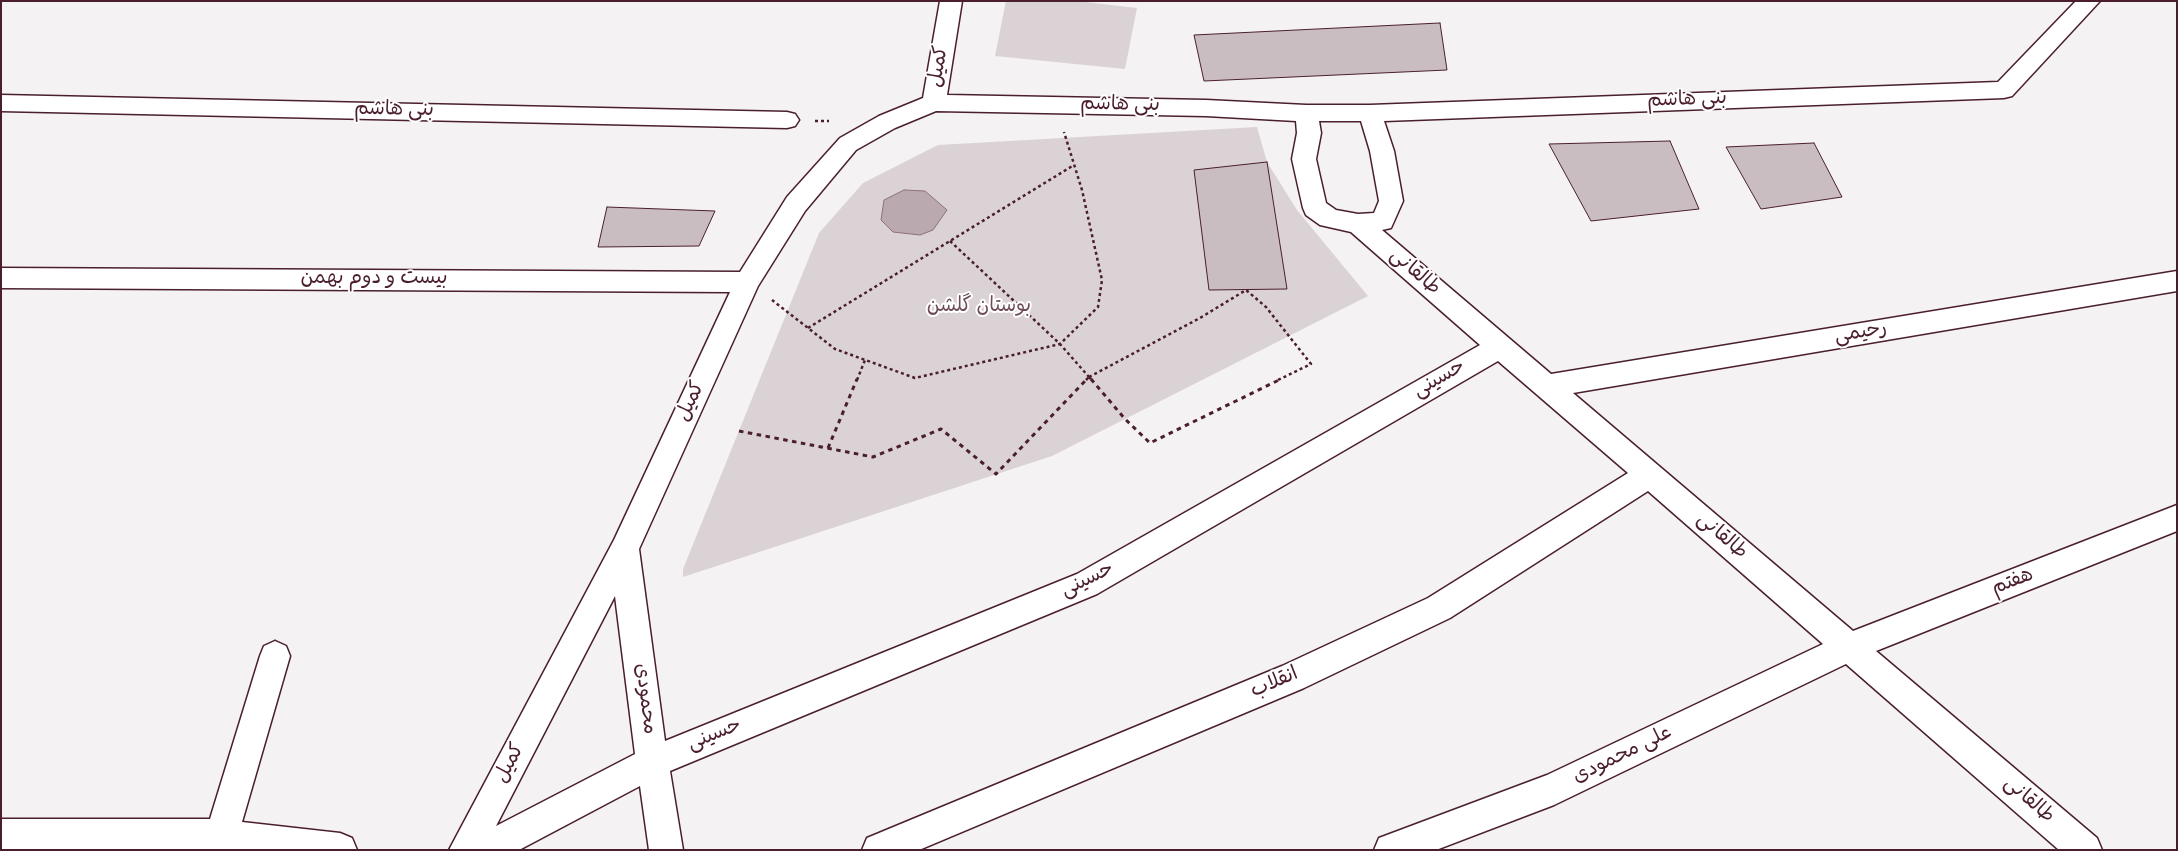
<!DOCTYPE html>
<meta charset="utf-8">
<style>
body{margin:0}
#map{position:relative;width:2178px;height:851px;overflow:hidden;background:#f4f2f2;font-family:"Indie Flower",sans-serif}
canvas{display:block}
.frame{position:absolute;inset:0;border:2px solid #4a1f2b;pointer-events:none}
</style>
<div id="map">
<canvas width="2178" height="851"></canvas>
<div class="frame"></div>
</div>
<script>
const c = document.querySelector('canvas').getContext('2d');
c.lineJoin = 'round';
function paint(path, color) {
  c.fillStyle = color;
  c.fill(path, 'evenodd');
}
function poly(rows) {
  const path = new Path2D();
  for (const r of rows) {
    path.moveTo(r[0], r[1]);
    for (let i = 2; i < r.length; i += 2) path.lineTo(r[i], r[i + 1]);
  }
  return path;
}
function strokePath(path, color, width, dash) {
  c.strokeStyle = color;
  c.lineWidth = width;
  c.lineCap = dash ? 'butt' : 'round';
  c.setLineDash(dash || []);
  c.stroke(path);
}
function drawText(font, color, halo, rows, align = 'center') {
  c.font = font + ' "Indie Flower","Playpen Sans Arabic",sans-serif';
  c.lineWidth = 4;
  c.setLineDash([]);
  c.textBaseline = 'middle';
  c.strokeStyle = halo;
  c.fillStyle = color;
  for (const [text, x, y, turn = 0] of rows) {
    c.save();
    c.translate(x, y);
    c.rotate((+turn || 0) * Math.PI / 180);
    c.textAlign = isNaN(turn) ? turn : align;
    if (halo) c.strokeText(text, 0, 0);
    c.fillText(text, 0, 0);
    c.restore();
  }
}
const green = poly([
 [1006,1,1076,1,1137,8,1125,69,995,56],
 [1257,127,1267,162,1297,210,1368,296,1052,456,683,577,683,569,819,233,863,183,938,145]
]);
const water = poly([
 [904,190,925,191,947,210,933,230,920,235,893,232,881,220,884,200,904,190]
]);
const building = poly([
 [1440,23,1447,70,1204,81,1194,35,1440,23],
 [1670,141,1699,209,1591,221,1549,144,1670,141],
 [1814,143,1842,197,1761,209,1726,147,1814,143],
 [1267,162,1287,289,1209,290,1194,170,1267,162],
 [607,207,715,211,699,246,598,247,607,207]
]);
const pathFar1 = poly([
 [815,121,829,121],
 [950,241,1060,344,1089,377],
 [772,300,835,349,915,378,1060,344,1098,307,1102,280,1082,190,1064,132],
 [808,328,1074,165],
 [1089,377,1092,380],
 [1089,377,1200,318,1246,290,1266,307,1311,364,1278,380],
 [857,380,865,360],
 [1086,380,1089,377]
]);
const path = poly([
 [1091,379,1125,419,1150,443,1281,379],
 [739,431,873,457,941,429,996,474,1087,379],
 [828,448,857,379]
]);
const minor = poly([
 [940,1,962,1,947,95,1206,100,1306,105,1370,105,1998,82,2076,1,2100,1,2012,96,2004,98,1384,121,1394,151,1403,201,1391,228,1382,230,1551,374,2177,271,2177,291,1573,393,1853,631,2177,505,2177,531,1876,651,2097,838,2102,850,2059,850,1846,664,1554,805,1436,850,1374,850,1379,838,1547,775,1823,644,1648,491,1450,618,1304,688,919,850,862,850,867,838,1282,666,1428,598,1628,473,1498,361,1097,594,670,771,683,850,649,850,640,786,519,850,449,850,614,540,730,292,1,288,1,268,740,272,787,197,840,138,879,116,923,98,940,1],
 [936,111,1206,116,1296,121,1297,133,1292,159,1303,208,1306,215,1320,225,1351,232,1480,345,1077,574,665,741,639,549,758,286,805,211,856,150,895,128,936,111],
 [1319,121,1361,121,1370,151,1379,201,1374,213,1358,214,1336,210,1326,203,1316,159,1321,133,1319,121],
 [615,596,635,754,496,826,615,596],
 [1,95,787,112,795,114,799,120,795,126,787,128,1,111,1,95],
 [275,641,286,646,290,656,242,822,340,833,352,838,357,850,1,850,1,819,210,819,260,656,264,646,275,641]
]);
const streetNames = [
 ["کمیل",940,67,-80],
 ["بنی هاشم",1687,101,-2],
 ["بنی هاشم",1120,106,1],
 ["بنی هاشم",394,111,1],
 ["طالقانی",1414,273,41],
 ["بیست و دوم بهمن",374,280],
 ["رحیمی",1861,334,-9],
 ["حسینی",1440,380,-30],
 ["کمیل",692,402,-65],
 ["طالقانی",1721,537,41],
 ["حسینی",1088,581,-26],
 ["هفتم",2013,583,-21],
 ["انقلاب",1275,684,-23],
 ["محمودی",644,699,83],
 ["حسینی",715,736,-22],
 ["علی محمودی",1623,756,-26],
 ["کمیل",511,764,-62],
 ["طالقانی",2028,801,41]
];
const parkNames = [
 ["بوستان گلشن",979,308]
];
paint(green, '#dbd2d5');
paint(water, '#baa9ae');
strokePath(water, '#8d727a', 1);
paint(building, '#cabdc1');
strokePath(building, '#4a1f2b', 1);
strokePath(minor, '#4a1f2b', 3);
strokePath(pathFar1, '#4a1f2b', 2.5, [3, 3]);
strokePath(path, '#4a1f2b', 3, [4.5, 4.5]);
paint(minor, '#fff');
drawText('20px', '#4a1f2b', '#fff', streetNames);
drawText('20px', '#6e4c56', '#fff', parkNames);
</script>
